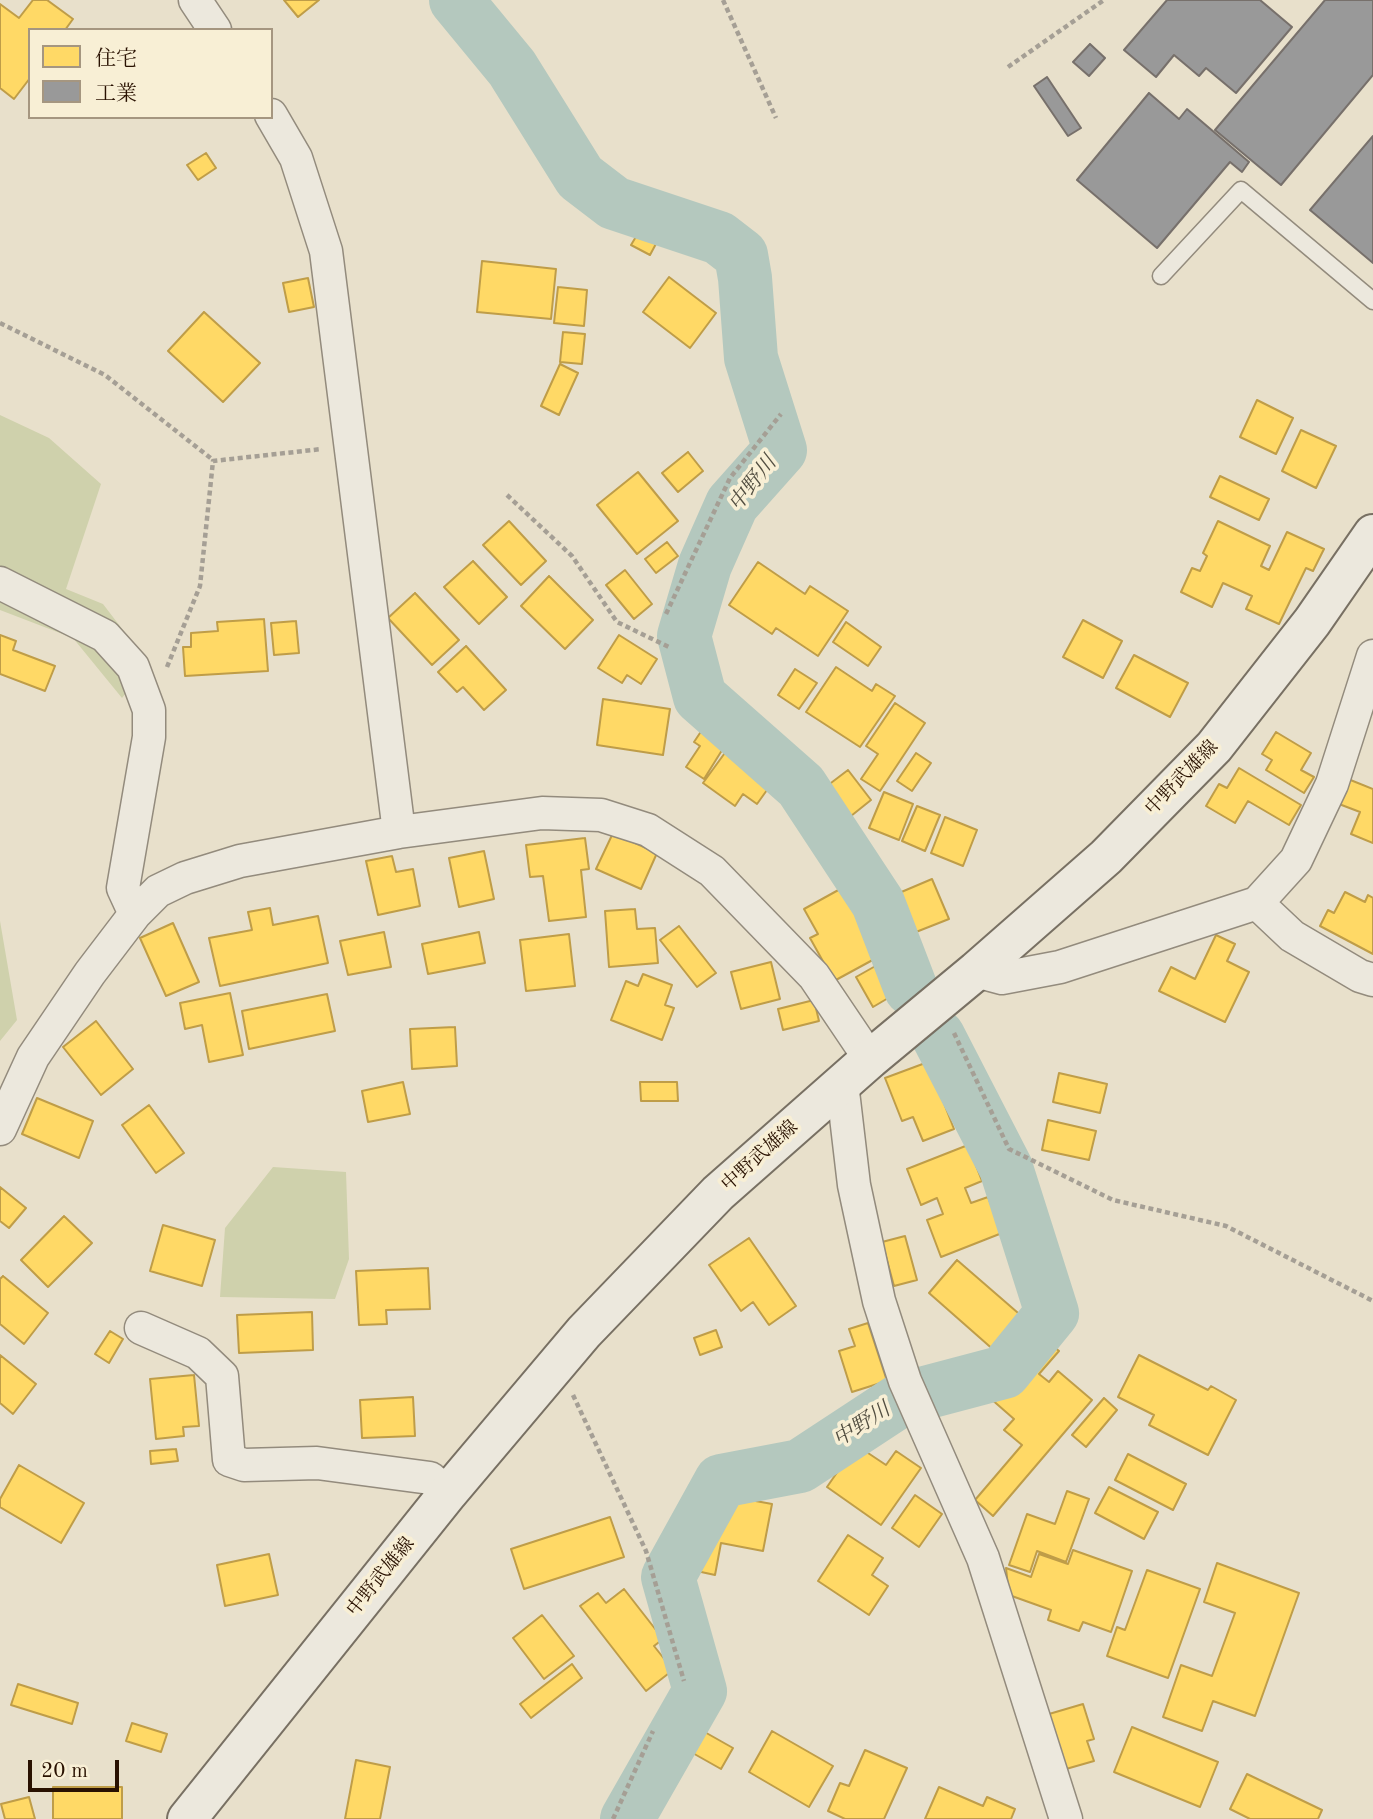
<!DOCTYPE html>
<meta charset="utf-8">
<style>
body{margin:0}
#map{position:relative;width:1373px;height:1819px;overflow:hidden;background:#e8e0cb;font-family:"Old Standard TT","Noto Serif JP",serif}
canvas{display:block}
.legend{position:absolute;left:28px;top:28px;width:245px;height:91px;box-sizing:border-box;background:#f8efd5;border:2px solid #a59680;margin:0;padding:9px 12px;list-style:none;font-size:21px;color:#291101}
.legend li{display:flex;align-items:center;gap:14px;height:35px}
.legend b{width:35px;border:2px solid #a59680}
.scale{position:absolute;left:28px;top:1760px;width:91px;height:32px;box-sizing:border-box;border:4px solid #291101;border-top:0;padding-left:9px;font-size:21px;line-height:24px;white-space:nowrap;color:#291101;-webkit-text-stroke:5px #f8efd5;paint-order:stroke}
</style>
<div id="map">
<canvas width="1373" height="1819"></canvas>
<ul class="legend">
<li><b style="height:19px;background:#ffd966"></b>住宅</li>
<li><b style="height:19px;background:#999"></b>工業</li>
</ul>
<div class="scale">20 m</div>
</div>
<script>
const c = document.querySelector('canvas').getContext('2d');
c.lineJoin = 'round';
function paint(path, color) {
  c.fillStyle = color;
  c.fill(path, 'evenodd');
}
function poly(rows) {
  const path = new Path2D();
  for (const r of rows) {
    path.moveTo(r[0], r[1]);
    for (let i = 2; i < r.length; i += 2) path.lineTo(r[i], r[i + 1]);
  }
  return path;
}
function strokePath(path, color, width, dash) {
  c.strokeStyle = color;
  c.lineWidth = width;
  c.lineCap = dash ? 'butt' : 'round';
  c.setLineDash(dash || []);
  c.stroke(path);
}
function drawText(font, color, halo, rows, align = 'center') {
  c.font = font + ' "Old Standard TT","Noto Serif JP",serif';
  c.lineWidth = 7;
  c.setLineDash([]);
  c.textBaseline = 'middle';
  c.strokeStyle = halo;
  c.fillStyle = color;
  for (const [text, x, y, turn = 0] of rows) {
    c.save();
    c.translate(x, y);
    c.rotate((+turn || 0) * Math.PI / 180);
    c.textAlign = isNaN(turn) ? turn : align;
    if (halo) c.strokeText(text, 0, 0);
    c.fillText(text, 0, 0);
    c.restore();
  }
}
const green = poly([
 [0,415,49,438,101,484,66,589,103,604,149,664,122,698,73,638,0,610],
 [0,921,17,1020,0,1041],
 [273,1167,346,1172,349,1259,335,1299,220,1297,225,1228]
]);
const homes = poly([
 [33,0,47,0,73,19,65,30,30,30,30,78,14,99,0,88,0,4,19,18,33,0],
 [284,0,319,0,298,17,284,0],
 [206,153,216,168,198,180,187,165,206,153],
 [640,230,658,240,650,255,631,245,640,230],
 [482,261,556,269,551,319,477,312,482,261],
 [669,277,716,313,690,348,643,312,669,277],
 [308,278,314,307,289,312,283,283,308,278],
 [558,287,587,290,584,326,554,323,558,287],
 [204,312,260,363,223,402,168,351,204,312],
 [563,332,585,334,582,364,560,362,563,332],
 [560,364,578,373,559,415,541,406,560,364],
 [1257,400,1293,418,1276,454,1240,437,1257,400],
 [1301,430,1336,446,1316,488,1282,471,1301,430],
 [688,452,703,471,678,492,662,473,688,452],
 [638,472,678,521,637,554,597,505,638,472],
 [1220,476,1269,499,1259,520,1210,497,1220,476],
 [509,521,546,561,521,585,483,545,509,521],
 [1218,521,1270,546,1261,566,1269,570,1287,532,1324,549,1313,571,1306,568,1279,624,1246,609,1252,596,1223,583,1212,607,1181,592,1192,568,1200,571,1207,556,1203,553,1218,521],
 [667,542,678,556,656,573,645,559,667,542],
 [473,561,507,597,479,624,444,587,473,561],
 [758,562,805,594,810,586,848,611,818,656,776,628,772,634,729,605,758,562],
 [625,570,652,604,634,619,606,585,625,570],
 [549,576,593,620,565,649,521,606,549,576],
 [415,593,459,640,432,665,388,618,415,593],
 [264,619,268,671,185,676,183,647,191,647,191,633,218,631,217,622,264,619],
 [1083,620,1122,641,1103,678,1063,657,1083,620],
 [296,621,299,653,274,655,271,623,296,621],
 [846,622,881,647,868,666,833,642,846,622],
 [0,635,16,641,13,650,55,666,45,691,0,674,0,635],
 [619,635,657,659,641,684,627,675,622,683,598,668,619,635],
 [466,646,506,690,484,710,463,687,457,692,438,672,466,646],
 [1134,655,1188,683,1170,717,1116,688,1134,655],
 [836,667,872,691,876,684,895,696,860,747,806,712,836,667],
 [795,669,817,683,799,709,778,695,795,669],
 [603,699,670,709,663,755,597,745,603,699],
 [895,703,925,723,880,791,861,779,878,754,866,746,895,703],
 [706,724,729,739,704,779,686,767,700,746,694,742,706,724],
 [1276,732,1311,753,1301,770,1314,777,1304,793,1266,770,1272,760,1262,754,1276,732],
 [727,750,772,783,757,804,743,794,735,806,703,783,727,750],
 [916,753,931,763,912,791,897,781,916,753],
 [1239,768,1301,805,1289,825,1248,801,1235,823,1206,806,1219,784,1227,788,1239,768],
 [848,770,871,800,846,820,823,789,848,770],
 [1348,779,1373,789,1373,843,1351,834,1360,812,1339,804,1348,779],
 [884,792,913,804,899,840,869,828,884,792],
 [917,806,940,815,925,851,902,841,917,806],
 [945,817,977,830,963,866,931,853,945,817],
 [613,833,657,853,641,889,596,869,613,833],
 [585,838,589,869,581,870,586,917,549,921,543,876,530,877,526,845,585,838],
 [484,851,494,899,459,907,449,858,484,851],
 [392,856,396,872,413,869,420,906,378,915,366,861,392,856],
 [932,879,949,919,916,932,899,893,932,879],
 [842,888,880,956,834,981,810,938,818,934,804,909,842,888],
 [1345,892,1365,902,1368,895,1373,898,1373,954,1320,926,1328,910,1334,913,1345,892],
 [270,908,273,925,318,916,328,963,220,986,209,938,252,930,248,912,270,908],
 [635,909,637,929,655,928,658,963,609,967,605,911,635,909],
 [173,923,199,982,166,996,140,938,173,923],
 [679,926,716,973,697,987,660,940,679,926],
 [384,932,391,967,348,975,340,941,384,932],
 [479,932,485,963,428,974,422,944,479,932],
 [569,934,575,986,526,991,520,940,569,934],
 [1216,935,1235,944,1227,961,1249,972,1225,1022,1159,991,1171,967,1195,979,1216,935],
 [771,962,780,999,741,1009,731,972,771,962],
 [879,964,895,994,873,1007,856,977,879,964],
 [643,974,672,985,665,1005,674,1008,662,1040,611,1020,626,981,638,986,643,974],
 [230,993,243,1055,209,1062,202,1025,185,1029,180,1003,230,993],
 [327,994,335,1031,249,1049,242,1011,327,994],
 [814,1000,819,1021,783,1030,778,1009,814,1000],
 [96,1021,133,1069,101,1095,63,1047,96,1021],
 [455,1027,457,1066,412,1069,410,1029,455,1027],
 [928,1062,954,1129,923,1141,913,1117,902,1121,885,1078,928,1062],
 [1059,1073,1107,1084,1100,1113,1053,1102,1059,1073],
 [403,1082,410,1114,368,1122,362,1091,403,1082],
 [640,1082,677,1082,678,1101,641,1101,640,1082],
 [37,1098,93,1121,79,1158,22,1134,37,1098],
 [149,1105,184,1153,156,1173,122,1125,149,1105],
 [1048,1120,1096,1131,1089,1160,1042,1150,1048,1120],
 [968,1145,982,1181,965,1188,971,1203,988,1197,1002,1233,941,1257,927,1220,943,1214,937,1198,921,1205,907,1169,968,1145],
 [0,1187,26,1208,9,1228,0,1221,0,1187],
 [64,1216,92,1243,48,1287,21,1260,64,1216],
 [163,1225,215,1240,202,1286,150,1271,163,1225],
 [905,1236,917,1280,894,1286,882,1242,905,1236],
 [749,1238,796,1306,769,1325,753,1302,741,1311,709,1265,749,1238],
 [957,1260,1025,1319,996,1352,929,1293,957,1260],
 [428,1268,430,1309,386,1310,387,1324,359,1325,356,1271,428,1268],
 [3,1276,48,1313,24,1344,0,1324,0,1279,3,1276],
 [312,1312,313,1350,239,1353,237,1315,312,1312],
 [868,1323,887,1381,852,1392,839,1351,855,1346,849,1329,868,1323],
 [716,1330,722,1347,700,1355,694,1338,716,1330],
 [110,1331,123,1339,109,1363,95,1354,110,1331],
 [1042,1337,1059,1351,1039,1374,1049,1382,1058,1371,1092,1400,993,1516,975,1500,1022,1445,1004,1430,1014,1419,990,1398,1042,1337],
 [0,1355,36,1384,13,1414,0,1403,0,1355],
 [1139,1355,1208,1390,1211,1386,1236,1400,1208,1455,1149,1425,1154,1415,1118,1397,1139,1355],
 [194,1375,199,1426,183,1427,184,1436,156,1439,150,1379,194,1375],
 [413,1397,415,1436,362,1438,360,1400,413,1397],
 [1104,1398,1117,1410,1086,1447,1072,1435,1104,1398],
 [856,1445,886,1465,896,1451,921,1468,881,1525,827,1487,856,1445],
 [176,1449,178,1461,151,1464,150,1451,176,1449],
 [1128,1454,1186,1484,1173,1510,1115,1480,1128,1454],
 [19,1465,84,1503,61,1543,0,1507,0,1499,19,1465],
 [1109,1487,1158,1512,1144,1539,1095,1513,1109,1487],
 [1067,1491,1089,1499,1066,1562,1037,1551,1030,1572,1009,1565,1027,1514,1055,1524,1067,1491],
 [723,1495,772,1504,763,1551,721,1543,715,1575,692,1570,698,1536,705,1537,710,1509,720,1511,723,1495],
 [915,1495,942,1514,919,1547,892,1528,915,1495],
 [610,1517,624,1557,524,1589,511,1549,610,1517],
 [848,1535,883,1558,872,1575,888,1586,869,1615,818,1581,848,1535],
 [1073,1550,1132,1571,1111,1632,1083,1622,1079,1631,1048,1620,1051,1610,1009,1595,1006,1568,1031,1577,1039,1554,1068,1564,1073,1550],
 [269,1554,278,1595,225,1606,217,1565,269,1554],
 [1217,1563,1299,1593,1255,1716,1213,1701,1202,1731,1163,1717,1181,1665,1212,1676,1235,1613,1204,1602,1217,1563],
 [1147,1570,1200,1589,1168,1678,1107,1656,1117,1627,1125,1630,1147,1570],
 [624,1589,663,1639,654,1646,673,1670,646,1691,580,1606,598,1593,606,1603,624,1589],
 [542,1615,574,1656,544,1679,513,1638,542,1615],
 [572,1664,582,1678,531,1718,520,1704,572,1664],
 [18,1684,78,1703,72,1724,11,1705,18,1684],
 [1083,1704,1094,1739,1087,1741,1094,1761,1066,1769,1049,1714,1083,1704],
 [132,1723,167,1734,161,1752,126,1741,132,1723],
 [694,1726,733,1748,721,1769,682,1747,694,1726],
 [1132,1727,1218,1762,1200,1807,1114,1772,1132,1727],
 [772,1731,833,1766,809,1807,749,1772,772,1731],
 [865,1750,907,1768,884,1819,845,1819,828,1811,840,1783,849,1786,865,1750],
 [356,1760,390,1767,380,1819,345,1819,356,1760],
 [1247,1774,1322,1810,1318,1819,1250,1819,1230,1809,1247,1774],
 [53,1787,122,1787,122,1819,53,1819,53,1787],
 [939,1787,983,1806,987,1797,1015,1809,1011,1819,925,1819,939,1787],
 [29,1797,35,1819,5,1819,1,1804,29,1797]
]);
const industry = poly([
 [1167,0,1260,0,1292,27,1236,93,1206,68,1199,76,1174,55,1156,77,1124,50,1167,0],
 [1325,0,1373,0,1373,75,1281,185,1215,130,1325,0],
 [1090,44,1105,58,1089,76,1073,62,1090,44],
 [1047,77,1081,128,1068,136,1034,86,1047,77],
 [1149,93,1179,119,1187,109,1249,162,1242,172,1230,162,1157,248,1077,180,1149,93],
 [1373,136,1373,263,1310,210,1373,136]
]);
const river = poly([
 [456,0,512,68,580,177,614,203,719,238,741,255,745,278,751,358,780,450,732,504,705,565,684,636,700,697,801,786,878,903,911,989],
 [627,1819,700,1691,668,1577,721,1481,800,1466,902,1399,1004,1372,1052,1313,1006,1168,938,1036]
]);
const path = poly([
 [723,0,776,118],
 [1008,67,1104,0],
 [0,323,105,375,213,460],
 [507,495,572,556,617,622,671,648],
 [666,614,730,478,781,414],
 [167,667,200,586,213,461,322,449],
 [954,1033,1009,1149,1113,1200,1226,1226,1373,1301],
 [573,1395,646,1551,684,1681],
 [613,1819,653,1731]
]);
const lane = poly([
 [1161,276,1241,190,1373,301]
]);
const street = poly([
 [195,0,215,30],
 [271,115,296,158,326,251,399,832],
 [0,583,105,636,133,667,149,710,149,737,123,888,135,914],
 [1257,903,1292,936,1360,976,1373,980],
 [976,971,1002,978,1060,967,1257,903,1296,860,1332,784,1373,656],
 [842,1083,854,1185,879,1301,905,1381,983,1558,1066,1819],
 [0,1129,33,1057,90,973,135,914,158,891,185,878,240,861,399,832,542,813,601,815,648,830,712,871,814,976,870,1059],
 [141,1328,198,1353,222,1376,229,1460,244,1465,317,1463,430,1478,448,1493]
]);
const secondary = poly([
 [187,1819,448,1493,584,1332,718,1193,870,1059,976,971,1106,857,1214,747,1312,622,1373,534]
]);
const streetNames = [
 ["中野武雄線",1182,778,-46],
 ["中野武雄線",760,1156,-42],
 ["中野武雄線",381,1577,-51]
];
const waterNames = [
 ["中野川",753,484,-52],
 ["中野川",862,1425,-33]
];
paint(green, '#cfd1ac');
paint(homes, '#ffd966');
strokePath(homes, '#bf9d48', 2);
paint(industry, '#999');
strokePath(industry, '#77706b', 2);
strokePath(river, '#b4c8be', 54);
strokePath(lane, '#938b7d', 19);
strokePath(street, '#938b7d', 35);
strokePath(secondary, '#787063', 42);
strokePath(path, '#a59f95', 4.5, [5, 3.5]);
strokePath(lane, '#ece8dd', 16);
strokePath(street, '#ece8dd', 32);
strokePath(secondary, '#ece8dd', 38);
drawText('19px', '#291101', '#f8efd5', streetNames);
drawText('italic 21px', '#524e41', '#f8efd5', waterNames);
</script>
